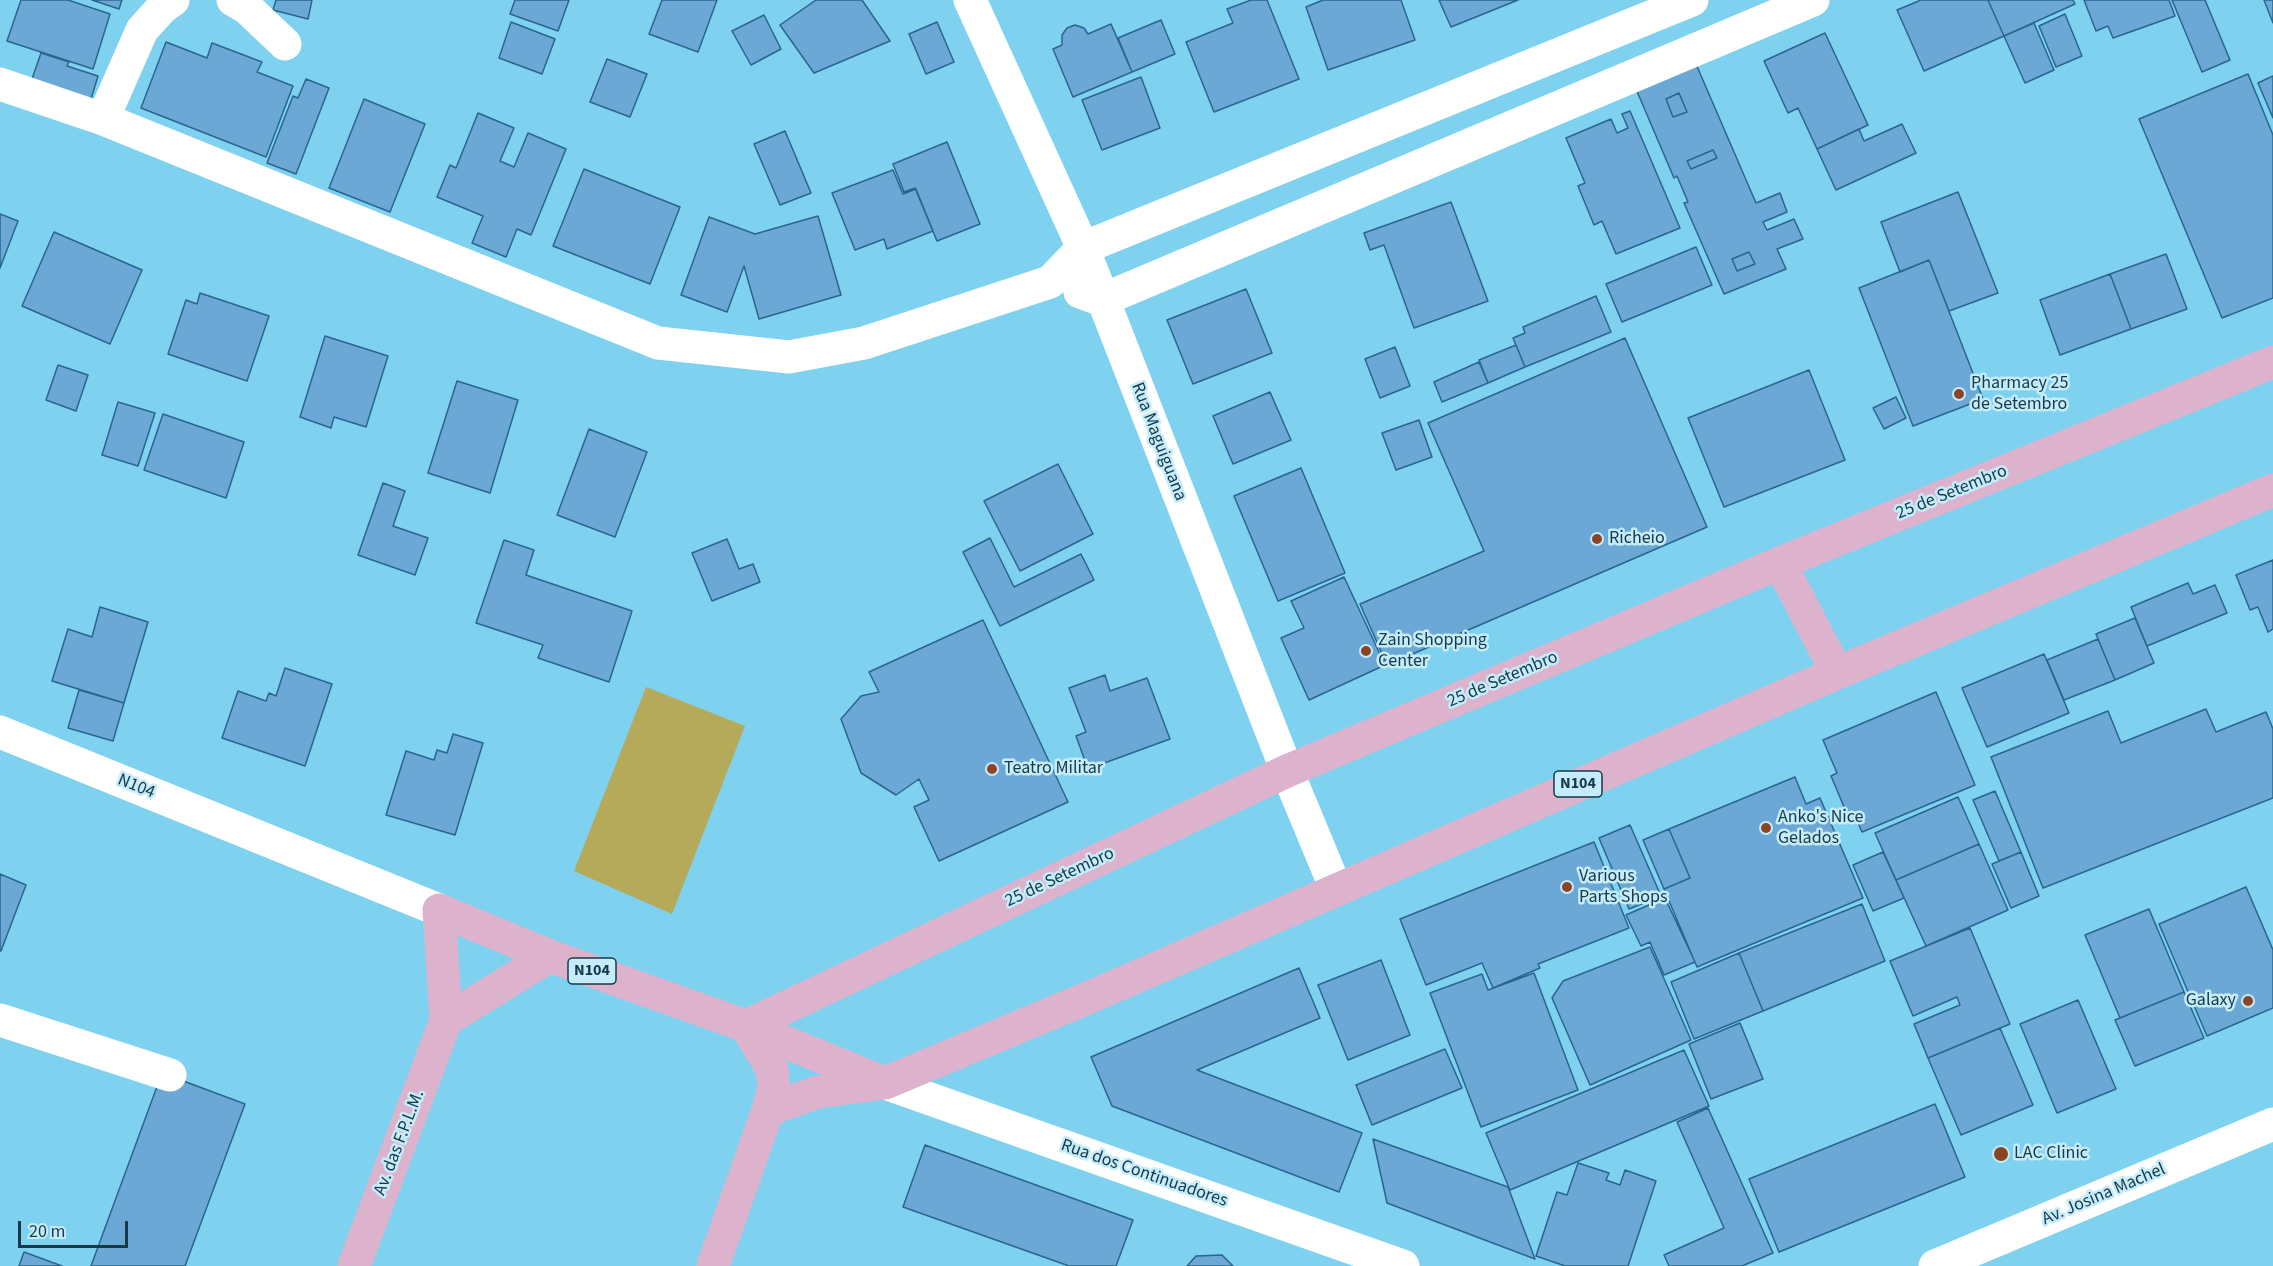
<!DOCTYPE html>
<style>
body{margin:0}
#map{position:relative;width:2273px;height:1266px;overflow:hidden;background:#7ed2ef;font-family:"Source Sans 3",sans-serif}
canvas{display:block}
.scale{position:absolute;left:18px;top:1221px;width:110px;height:27px;box-sizing:border-box;border:3px solid #173a46;border-top:0;padding-left:8px;font-size:18px;line-height:21px;white-space:nowrap;color:#173a46;-webkit-text-stroke:4px #c5ecfb;paint-order:stroke}
</style>
<div id="map">
<canvas width="2273" height="1266"></canvas>
<div class="scale">20 m</div>
</div>
<script>
const c = document.querySelector('canvas').getContext('2d');
c.lineJoin = 'round';
function paint(path, color) {
  c.fillStyle = color;
  c.fill(path, 'evenodd');
}
function poly(rows) {
  const path = new Path2D();
  for (const r of rows) {
    path.moveTo(r[0], r[1]);
    for (let i = 2; i < r.length; i += 2) path.lineTo(r[i], r[i + 1]);
  }
  return path;
}
function strokePath(path, color, width, dash) {
  c.strokeStyle = color;
  c.lineWidth = width;
  c.lineCap = dash ? 'butt' : 'round';
  c.setLineDash(dash || []);
  c.stroke(path);
}
function drawText(font, color, halo, rows, align = 'center') {
  c.font = font + ' "Source Sans 3",sans-serif';
  c.lineWidth = 5;
  c.setLineDash([]);
  c.textBaseline = 'middle';
  c.strokeStyle = halo;
  c.fillStyle = color;
  for (const [text, x, y, turn = 0] of rows) {
    c.save();
    c.translate(x, y);
    c.rotate((+turn || 0) * Math.PI / 180);
    c.textAlign = isNaN(turn) ? turn : align;
    if (halo) c.strokeText(text, 0, 0);
    c.fillText(text, 0, 0);
    c.restore();
  }
}
const green = poly([
 [646,687,745,726,672,914,574,871]
]);
const building = poly([
 [21,0,68,0,110,14,93,69,7,41,21,0],
 [92,0,122,0,119,9,92,0],
 [276,0,312,0,308,19,273,10,276,0],
 [515,0,569,0,558,31,510,14,515,0],
 [662,0,717,0,698,52,649,34,662,0],
 [816,0,862,0,890,41,814,73,780,25,816,0],
 [1251,0,1267,0,1299,79,1214,112,1186,42,1233,23,1227,9,1251,0],
 [1323,0,1401,0,1415,40,1328,70,1306,7,1323,0],
 [1439,0,1518,0,1451,27,1439,0],
 [1921,0,1988,0,2004,36,1924,71,1897,10,1921,0],
 [1988,0,2073,0,2075,4,2004,36,1988,0],
 [2084,0,2169,0,2175,16,2113,38,2108,26,2096,31,2084,0],
 [2172,0,2205,0,2230,60,2202,72,2172,0],
 [2264,0,2273,0,2273,23,2264,0],
 [2065,14,2082,56,2056,67,2039,26,2065,14],
 [764,15,781,49,751,65,732,31,764,15],
 [1161,20,1175,54,1132,72,1118,38,1161,20],
 [511,22,555,39,542,74,499,58,511,22],
 [937,22,954,62,926,74,909,34,937,22],
 [2034,23,2054,70,2025,83,2004,36,2034,23],
 [1111,24,1132,72,1073,97,1053,49,1062,45,1062,35,1067,28,1075,25,1084,28,1088,34,1111,24],
 [1825,33,1868,125,1817,149,1798,108,1788,113,1764,61,1825,33],
 [166,42,207,58,212,43,262,62,257,72,293,86,266,157,141,108,166,42],
 [41,53,69,62,67,66,98,76,91,99,32,79,41,53],
 [607,59,647,74,630,117,590,102,607,59],
 [1696,64,1756,203,1780,193,1787,212,1763,222,1767,230,1794,219,1803,239,1777,249,1786,269,1724,294,1684,203,1688,202,1677,176,1674,178,1636,89,1696,64],
 [1679,93,1687,112,1673,117,1666,99,1679,93],
 [1713,150,1717,158,1691,169,1687,161,1713,150],
 [1749,252,1755,264,1737,271,1732,259,1749,252],
 [2248,74,2273,135,2273,298,2222,318,2139,119,2248,74],
 [2273,76,2273,118,2258,83,2273,76],
 [1141,77,1160,128,1102,150,1082,100,1141,77],
 [306,79,329,88,296,174,267,163,293,96,298,98,306,79],
 [1679,93,1687,112,1673,117,1666,99,1679,93],
 [364,99,425,124,390,212,329,188,364,99],
 [1630,111,1680,228,1616,254,1602,221,1594,225,1578,186,1585,183,1566,138,1611,119,1617,133,1628,128,1622,114,1630,111],
 [478,113,514,128,500,161,514,167,528,133,566,149,531,235,517,229,506,257,472,243,483,216,437,197,450,165,456,168,478,113],
 [1902,124,1916,153,1836,190,1817,149,1859,129,1864,141,1902,124],
 [785,131,811,193,780,205,754,144,785,131],
 [947,142,980,224,937,241,915,188,904,192,893,164,947,142],
 [1713,150,1717,158,1691,169,1687,161,1713,150],
 [584,169,680,207,650,284,553,246,584,169],
 [893,170,903,194,916,189,933,231,887,249,884,239,855,250,832,193,893,170],
 [1958,192,1998,293,1949,311,1929,260,1900,272,1881,222,1958,192],
 [1451,202,1488,301,1414,328,1384,245,1370,250,1364,233,1451,202],
 [0,214,18,221,0,268,0,214],
 [818,216,841,295,759,319,744,266,727,312,681,295,709,217,755,234,818,216],
 [54,232,142,270,110,344,22,306,54,232],
 [1696,247,1712,285,1622,322,1606,284,1696,247],
 [1749,252,1755,264,1737,271,1732,259,1749,252],
 [2166,254,2187,309,2131,329,2110,274,2166,254],
 [1929,260,1983,399,1913,426,1859,288,1929,260],
 [2110,274,2131,329,2060,355,2040,300,2110,274],
 [1246,289,1272,353,1193,384,1167,320,1246,289],
 [200,293,269,316,247,381,168,354,186,300,197,304,200,293],
 [1596,296,1611,332,1525,367,1513,338,1525,333,1523,327,1596,296],
 [325,336,388,356,366,427,334,417,331,428,300,417,325,336],
 [1625,338,1707,527,1387,665,1360,604,1484,551,1428,423,1625,338],
 [1516,345,1525,367,1488,383,1479,360,1516,345],
 [1395,347,1410,386,1380,398,1365,359,1395,347],
 [1479,362,1488,383,1442,402,1434,382,1479,362],
 [58,365,88,375,76,411,46,400,58,365],
 [1809,370,1845,460,1724,507,1688,418,1809,370],
 [457,381,518,400,490,493,428,473,457,381],
 [1270,392,1291,440,1233,464,1213,416,1270,392],
 [1896,397,1906,418,1884,429,1873,408,1896,397],
 [118,402,155,413,138,466,102,455,118,402],
 [163,414,244,442,226,498,144,470,163,414],
 [1419,420,1432,457,1396,470,1382,433,1419,420],
 [589,429,647,452,615,537,557,515,589,429],
 [1058,464,1093,534,1020,571,984,501,1058,464],
 [1301,468,1345,573,1278,601,1234,496,1301,468],
 [383,483,405,491,393,526,428,538,415,575,358,555,383,483],
 [990,538,1014,587,1081,554,1094,580,1000,626,963,552,990,538],
 [727,539,739,569,753,564,760,582,712,601,692,553,727,539],
 [504,540,534,550,526,575,632,611,609,682,538,658,543,645,476,623,504,540],
 [2273,560,2273,629,2268,632,2258,607,2250,610,2236,575,2273,560],
 [1344,577,1385,665,1309,700,1281,638,1304,628,1291,601,1344,577],
 [2188,583,2193,594,2215,585,2227,613,2147,646,2131,607,2188,583],
 [100,607,148,622,124,703,52,681,68,629,92,637,100,607],
 [2135,618,2154,663,2115,680,2096,634,2135,618],
 [983,620,1068,802,939,861,914,807,929,800,919,779,896,795,861,773,841,719,861,696,879,692,869,672,983,620],
 [2098,639,2115,680,2064,700,2047,660,2098,639],
 [2044,654,2069,713,1987,747,1962,688,2044,654],
 [285,668,332,684,305,766,222,738,238,691,266,701,269,693,276,696,285,668],
 [1105,675,1110,691,1147,678,1170,739,1088,769,1076,736,1086,732,1069,688,1105,675],
 [79,690,124,703,113,741,68,728,79,690],
 [1936,692,1975,785,1862,832,1856,818,1850,821,1831,776,1837,773,1823,740,1936,692],
 [2206,709,2216,732,2266,712,2273,729,2273,798,2043,888,1991,757,2108,711,2121,743,2206,709],
 [453,734,483,743,455,835,386,815,406,751,434,760,437,750,447,753,453,734],
 [1795,777,1806,804,1820,798,1863,898,1697,967,1664,889,1690,878,1669,829,1795,777],
 [1995,791,2021,852,1999,861,1973,800,1995,791],
 [1958,797,1979,844,1896,880,1875,833,1958,797],
 [1630,825,1661,896,1629,909,1599,838,1630,825],
 [1669,829,1690,878,1664,889,1643,840,1669,829],
 [1594,842,1629,928,1538,964,1540,968,1493,988,1482,963,1426,985,1400,919,1594,842],
 [1979,844,2008,910,1926,946,1896,880,1979,844],
 [1883,852,1904,898,1873,911,1853,865,1883,852],
 [2021,852,2039,896,2011,908,1992,864,2021,852],
 [0,874,26,885,1,951,0,951,0,874],
 [2246,887,2273,950,2273,1008,2207,1036,2159,924,2246,887],
 [1665,898,1695,962,1664,975,1650,942,1641,946,1626,915,1665,898],
 [1862,904,1885,961,1763,1011,1739,953,1862,904],
 [2149,909,2184,992,2120,1018,2085,935,2149,909],
 [1970,928,2010,1024,1928,1058,1914,1024,1960,1005,1957,997,1913,1016,1890,961,1970,928],
 [1650,947,1691,1040,1590,1085,1552,998,1563,981,1650,947],
 [1739,953,1763,1011,1694,1039,1671,982,1739,953],
 [1381,960,1410,1035,1348,1060,1318,985,1381,960],
 [1299,968,1320,1018,1197,1070,1362,1133,1339,1192,1112,1106,1091,1057,1299,968],
 [1534,973,1578,1090,1481,1127,1430,993,1482,974,1488,990,1534,973],
 [2184,992,2204,1038,2135,1066,2115,1020,2184,992],
 [2078,1000,2116,1089,2057,1113,2020,1024,2078,1000],
 [1740,1023,1763,1079,1711,1099,1689,1044,1740,1023],
 [2000,1028,2033,1105,1961,1135,1928,1058,2000,1028],
 [1445,1049,1462,1088,1372,1125,1356,1085,1445,1049],
 [1684,1050,1709,1106,1510,1190,1486,1133,1684,1050],
 [162,1073,245,1104,185,1266,91,1266,162,1073],
 [1935,1104,1965,1177,1779,1252,1749,1179,1935,1104],
 [1708,1108,1773,1253,1742,1266,1669,1266,1664,1255,1724,1228,1677,1122,1708,1108],
 [1373,1139,1508,1187,1535,1259,1387,1203,1373,1139],
 [925,1145,1133,1220,1116,1266,1069,1266,903,1207,925,1145],
 [1578,1163,1609,1173,1606,1180,1620,1185,1625,1170,1656,1181,1628,1266,1565,1266,1536,1256,1557,1192,1567,1195,1578,1163],
 [24,1252,62,1266,19,1266,24,1252],
 [1222,1255,1233,1266,1187,1266,1196,1256,1222,1255]
]);
const minor = poly([
 [233,0,247,8,285,44],
 [970,0,1083,248,1287,771,1336,889],
 [0,84,103,119,658,343,789,357,864,343,1050,282,1083,248,1692,0],
 [103,119,142,30,162,8,173,0],
 [1080,292,1102,300,1813,0],
 [0,732,439,910],
 [0,1020,170,1075],
 [885,1083,1403,1266],
 [1935,1266,2273,1124]
]);
const major = poly([
 [1780,563,1837,673],
 [446,1020,550,956],
 [746,1026,1287,771,1780,563,2273,362],
 [768,1110,818,1092,885,1083,1083,1000,1837,673,2273,490],
 [354,1266,446,1020,439,910,550,956,746,1026,885,1083],
 [713,1266,768,1110,774,1088,772,1069,746,1026]
]);
const markers = [
 [1959,394,6,"#8c4425"],
 [1597,539,6,"#8c4425"],
 [1366,651,6,"#8c4425"],
 [992,769,6,"#8c4425"],
 [1766,828,6,"#8c4425"],
 [1567,887,6,"#8c4425"],
 [2248,1001,6,"#8c4425"],
 [2001,1154,8,"#8c4425"]
];
const shields = [
 [1578,784,48],
 [592,971,48]
];
const shieldNames = [
 ["N104",1578,784],
 ["N104",592,971]
];
const poiNames = [
 ["Pharmacy 25",1971,384],
 ["de Setembro",1971,405],
 ["Richeio",1609,539],
 ["Zain Shopping",1378,641],
 ["Center",1378,662],
 ["Teatro Militar",1004,769],
 ["Anko's Nice",1778,818],
 ["Gelados",1778,839],
 ["Various",1579,877],
 ["Parts Shops",1579,898],
 ["Galaxy",2236,1001,"right"],
 ["LAC Clinic",2014,1154]
];
const streetNames = [
 ["Rua Maguiguana",1158,442,69],
 ["25 de Setembro",1952,493,-22],
 ["25 de Setembro",1503,680,-23],
 ["N104",136,787,22],
 ["25 de Setembro",1060,878,-25],
 ["Av. das F.P.L.M.",400,1143,-69],
 ["Rua dos Continuadores",1144,1174,19],
 ["Av. Josina Machel",2104,1195,-23]
];
paint(green, '#b5aa5a');
paint(building, '#6ca8d5');
strokePath(building, '#2a658f', 1.5);
strokePath(minor, '#fff', 33);
strokePath(major, '#ddb2cd', 33);
for (const [x, y, r, color] of markers) {
  const dot = new Path2D();
  dot.arc(x, y, r, 0, 2 * Math.PI);
  c.fillStyle = color;
  c.fill(dot);
  strokePath(dot, '#c5ecfb', 2);
}
for (const [x, y, w] of shields) {
  const box = new Path2D();
  box.roundRect(x - w / 2, y - 13, w, 26, 4.5);
  c.fillStyle = '#c5ecfb';
  c.fill(box);
  strokePath(box, '#173a46', 1.5);
}
drawText('bold 16px', '#173a46', null, shieldNames);
drawText('18px', '#173a46', '#c5ecfb', poiNames, 'left');
drawText('18px', '#173a46', '#c5ecfb', streetNames);
</script>
